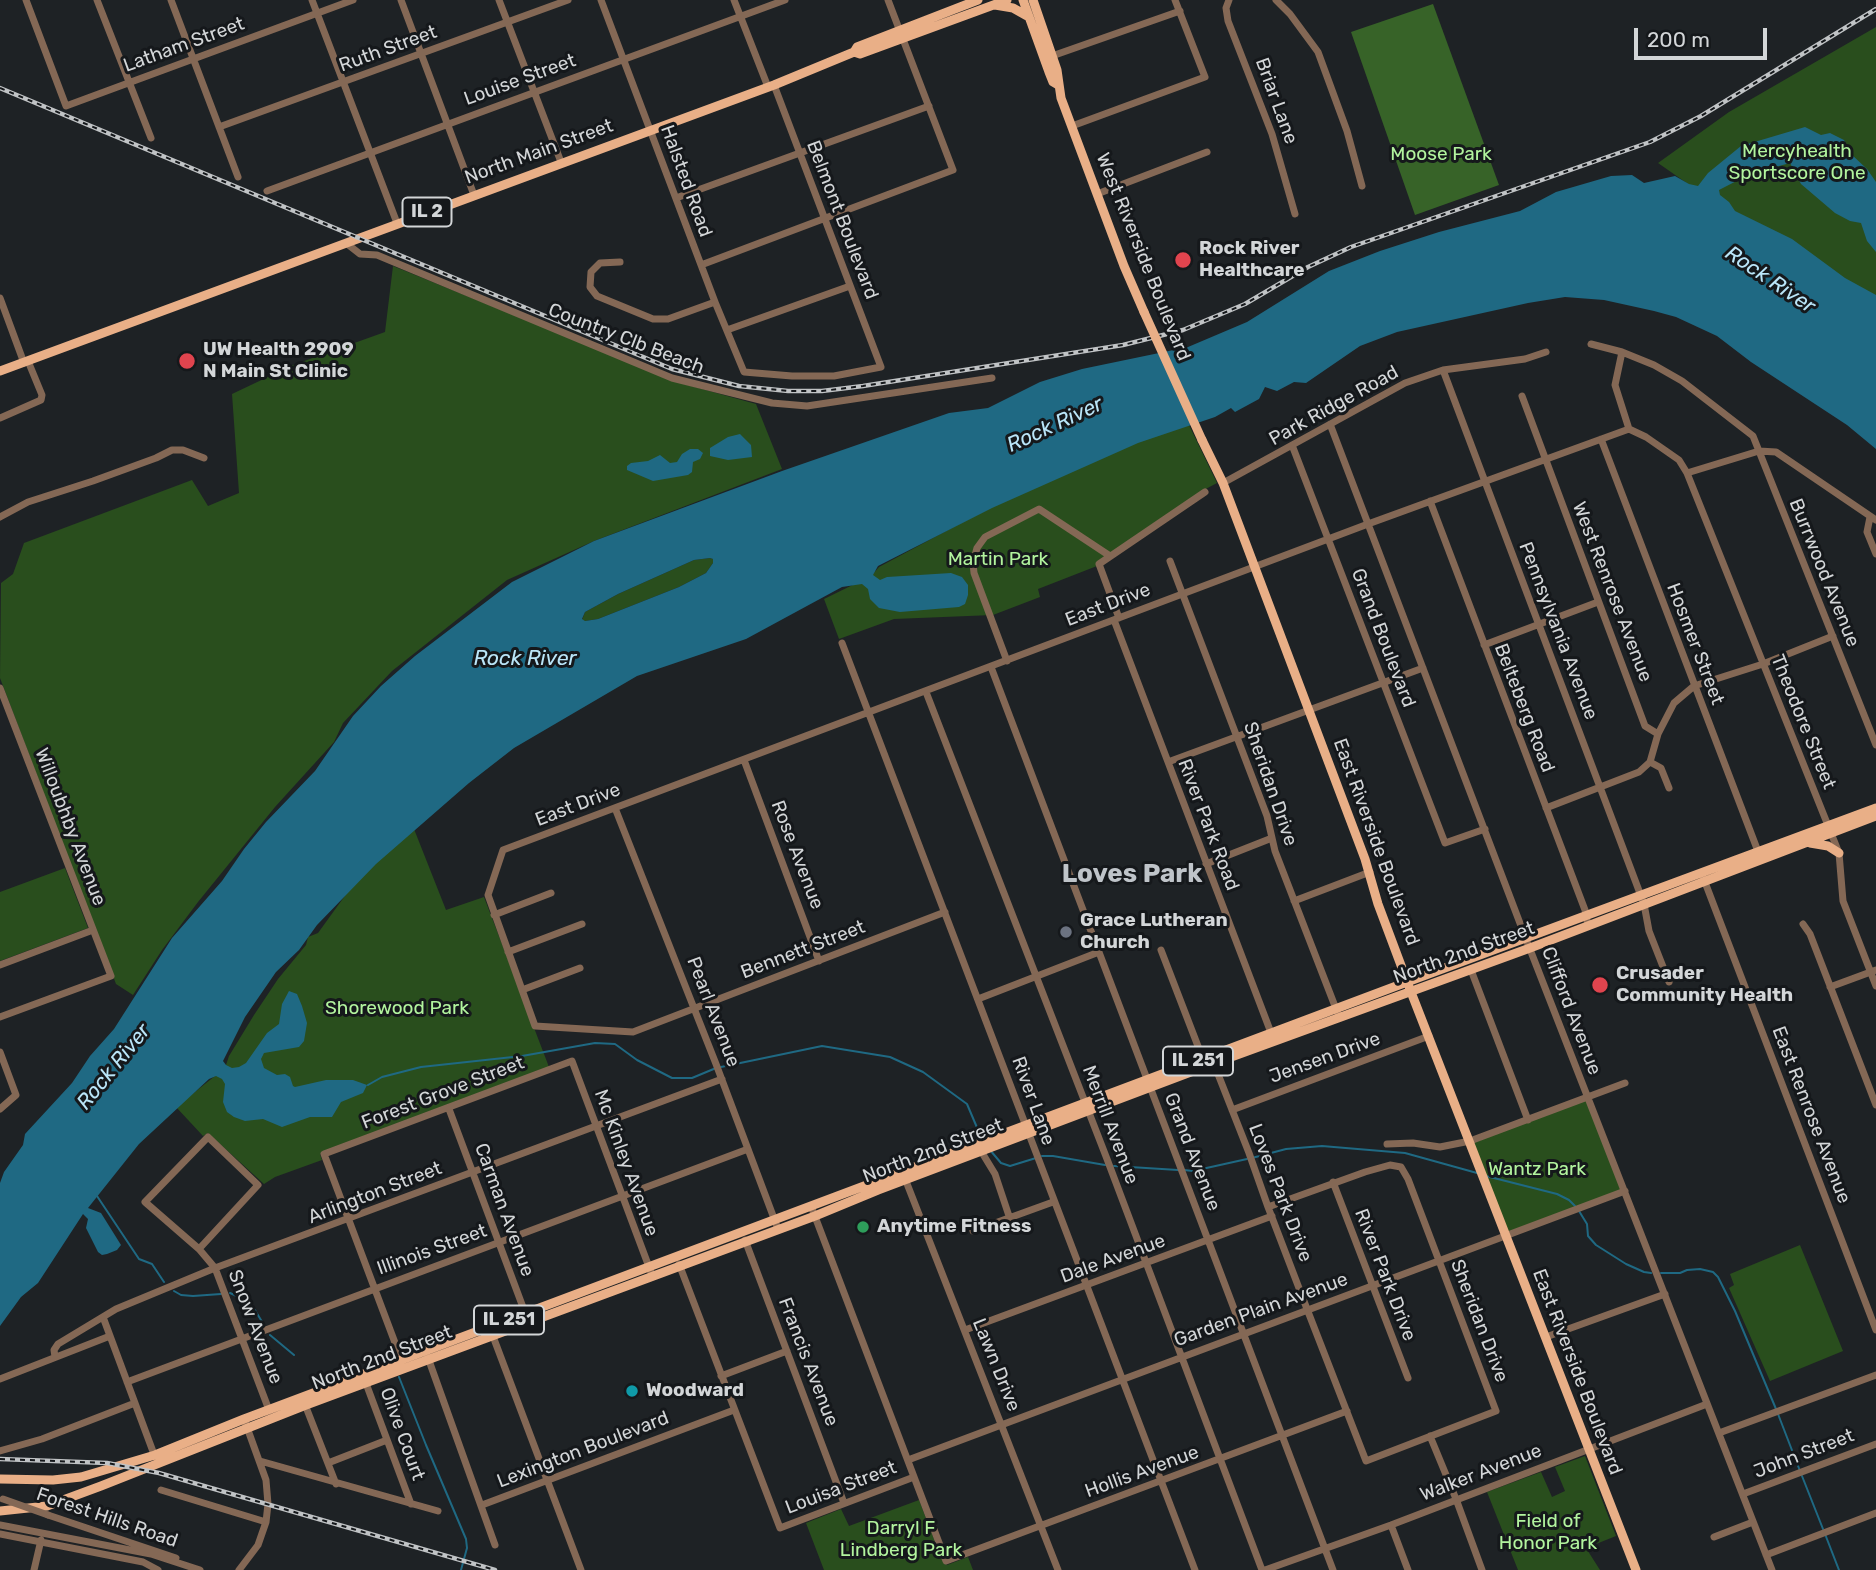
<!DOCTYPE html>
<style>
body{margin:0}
#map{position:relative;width:1876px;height:1570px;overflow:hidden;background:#1e2225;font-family:Rubik,sans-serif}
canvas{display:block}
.scale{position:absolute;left:1634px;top:28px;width:133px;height:32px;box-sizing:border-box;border:4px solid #d3d6d8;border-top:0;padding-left:9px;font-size:21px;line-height:24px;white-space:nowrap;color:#d3d6d8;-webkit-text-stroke:5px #15181b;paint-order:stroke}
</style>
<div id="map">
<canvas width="1876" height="1570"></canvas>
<div class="scale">200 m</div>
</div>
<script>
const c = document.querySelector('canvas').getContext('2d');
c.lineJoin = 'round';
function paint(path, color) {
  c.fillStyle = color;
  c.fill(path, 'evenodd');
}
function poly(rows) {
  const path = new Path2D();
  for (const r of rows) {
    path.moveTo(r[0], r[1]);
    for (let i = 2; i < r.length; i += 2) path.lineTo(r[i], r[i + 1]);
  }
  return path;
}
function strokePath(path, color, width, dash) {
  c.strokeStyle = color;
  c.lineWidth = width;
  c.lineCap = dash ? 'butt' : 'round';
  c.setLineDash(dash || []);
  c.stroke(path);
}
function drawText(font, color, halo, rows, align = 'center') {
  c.font = font + ' Rubik,sans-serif';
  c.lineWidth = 6;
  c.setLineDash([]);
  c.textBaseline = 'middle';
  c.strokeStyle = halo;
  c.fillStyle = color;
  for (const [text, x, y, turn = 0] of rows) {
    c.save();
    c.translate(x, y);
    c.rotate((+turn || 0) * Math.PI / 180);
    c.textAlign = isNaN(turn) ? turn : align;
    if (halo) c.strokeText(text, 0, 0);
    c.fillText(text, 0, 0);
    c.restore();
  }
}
const green = poly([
 [1876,27,1876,315,1658,163,1729,112],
 [393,266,684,384,756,404,782,469,594,541,507,580,392,671,343,723,334,742,275,807,198,902,162,950,133,995,116,984,0,678,1,583,13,574,24,543,192,480,208,506,239,493,232,394,293,365,385,332],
 [1188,423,1217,483,1200,492,1097,566,1038,589,1040,597,993,615,894,619,839,639,824,599,871,576,879,567,989,508,1106,454],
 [710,558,713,559,713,563,706,573,679,587,598,619,585,621,582,620,585,612,618,594,694,560],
 [414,829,446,910,484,897,549,1067,320,1154,322,1160,275,1177,264,1184,208,1133,203,1136,176,1107,225,1068,229,1056,254,1015,278,979,306,945,308,937,318,933,360,875],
 [65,868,88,928,0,961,0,892],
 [1588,1098,1625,1191,1506,1235,1470,1141],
 [1800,1245,1843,1351,1770,1381,1729,1288,1734,1285,1730,1274],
 [1585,1456,1616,1536,1586,1548,1600,1570,1518,1570,1487,1492,1541,1472,1552,1497,1565,1491,1555,1467],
 [919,1500,942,1560,947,1565,968,1557,973,1570,824,1570,806,1523,841,1509,849,1526]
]);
const forest = poly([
 [1433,4,1499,185,1415,215,1351,32]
]);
const water = poly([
 [1805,127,1821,135,1830,133,1844,140,1852,155,1867,169,1876,182,1876,252,1867,241,1861,223,1850,221,1835,213,1801,184,1790,163,1750,174,1719,190,1720,195,1729,202,1735,211,1792,239,1845,278,1876,295,1876,449,1847,425,1751,362,1717,336,1676,317,1654,311,1604,300,1565,297,1528,303,1397,332,1360,346,1306,383,1294,382,1277,391,1265,387,1259,399,1235,412,1231,408,1215,417,1138,443,992,508,878,566,873,575,880,580,887,577,951,573,962,577,968,585,968,595,965,604,959,607,900,612,879,608,870,599,868,589,862,584,842,587,746,639,637,676,514,748,469,783,376,864,317,925,299,950,276,972,245,1017,223,1061,226,1065,232,1068,239,1067,246,1063,267,1033,279,1024,282,1004,289,991,297,994,302,1006,307,1023,304,1041,299,1047,264,1053,261,1059,264,1068,277,1075,285,1074,290,1077,293,1086,295,1087,326,1080,353,1080,367,1085,363,1093,341,1102,332,1117,310,1117,282,1127,263,1119,245,1121,234,1117,227,1112,223,1102,225,1084,222,1079,216,1076,209,1079,139,1144,88,1208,101,1213,121,1245,117,1250,107,1254,102,1255,98,1252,86,1228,88,1219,83,1214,38,1283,21,1297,0,1326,0,1183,4,1172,23,1145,25,1134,72,1083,90,1056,114,1029,172,938,222,881,244,849,266,822,315,771,353,716,381,686,415,656,512,582,594,541,782,471,949,413,988,408,1040,382,1082,369,1188,347,1247,322,1329,271,1380,251,1439,232,1520,211,1556,192,1611,176,1632,175,1644,183,1675,176,1689,184,1698,186,1708,173,1741,146],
 [710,558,713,559,713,563,706,573,679,587,598,619,585,621,582,619,585,612,618,594,694,560],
 [740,434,751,445,752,457,728,460,710,456,710,448,728,437],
 [690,449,698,449,703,453,700,459,693,462,692,472,688,475,653,481,627,470,627,466,631,463,648,461,660,455,670,463,677,462,682,454]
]);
const stream = poly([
 [721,1067,822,1046,890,1057,923,1072,967,1104,981,1137],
 [368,1085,382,1077,421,1067,522,1056,595,1043,615,1044,637,1060,672,1078,692,1078,716,1068],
 [990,1150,1001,1163,1010,1166,1036,1158],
 [1042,1156,1053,1156,1105,1165],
 [1252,1158,1286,1149,1322,1146,1405,1153,1477,1173],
 [1114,1166,1178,1170],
 [1184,1170,1193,1171,1247,1159],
 [1486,1176,1557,1194,1569,1200,1575,1206],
 [97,1196,139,1259,152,1264,164,1282],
 [1579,1211,1587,1224,1588,1236,1596,1245,1626,1264,1644,1272,1651,1273],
 [1661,1273,1680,1273,1687,1270,1700,1269,1713,1272,1718,1277,1735,1311,1776,1409],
 [174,1291,181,1295,193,1296,221,1294],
 [230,1293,250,1302,264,1325],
 [270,1335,294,1355],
 [399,1377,426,1445,466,1539,467,1548,461,1570],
 [1778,1414,1800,1471],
 [1802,1476,1823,1529],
 [1825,1534,1839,1570]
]);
const minor = poly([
 [26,0,66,106,353,0],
 [97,0,151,138],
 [171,0,238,177],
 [312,0,397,223],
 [401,0,474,195],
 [499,0,561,162],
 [601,0,715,302,744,372,792,376,834,376,881,367,774,85],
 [734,0,768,87],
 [1229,0,1226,8,1228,21,1272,134,1295,214],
 [1276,0,1290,14,1318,52,1347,131,1362,186],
 [1052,56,1180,11],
 [1072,126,1205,77,1175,0],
 [219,127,568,0],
 [267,191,785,0],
 [1097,194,1207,152],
 [676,198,929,106],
 [346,243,360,254,377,255,672,378,772,403,807,406,992,378],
 [620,262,600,263,591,272,590,287,597,296,653,319,668,319,715,302],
 [701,265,953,170,888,0],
 [0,298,24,363],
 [727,330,850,286],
 [1591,344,1622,352,1654,365,1682,381,1753,436,1876,745],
 [1622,352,1615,385,1629,429],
 [1443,370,1644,904,1649,931,1669,982],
 [1522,396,1645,726,1658,734,1650,762,1661,768,1669,788],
 [0,418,41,400,42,395,28,361],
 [1330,424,1526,939,1772,1570],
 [1601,439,1759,854],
 [1292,445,1445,843,1485,829],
 [1687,473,1839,853,1843,901,1876,986],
 [1223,483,1405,383,1443,370,1525,359,1546,352],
 [1430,501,1585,910,1588,925],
 [0,517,28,502,93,481,156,458,172,450,183,450,204,458],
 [1870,517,1867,532,1876,554],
 [1170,561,1267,816,1275,851,1338,1014],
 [1119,618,1099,564,1205,492],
 [1114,620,1273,1038],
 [842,643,1195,1570],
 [1484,645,1598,602],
 [1007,661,974,573,973,563,977,548,985,537,1039,509,1110,556],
 [991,667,1333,1570],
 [0,688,111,976,0,1017],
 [926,692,1107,1159,1262,1570],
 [1658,734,1674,703,1694,686,1763,664,1833,636],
 [744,760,819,961],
 [1168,762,1423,668],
 [615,808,716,1064,778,1229],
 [1546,808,1639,772,1650,762],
 [1206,864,1272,838],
 [1703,877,1876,1330],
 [1294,901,1370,872],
 [945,912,633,1032,535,1026,488,895,503,850,1368,524,1629,429,1646,437,1679,460,1687,473,1759,451,1776,452,1876,520],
 [494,915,551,893],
 [1803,924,1810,934,1876,1105],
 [1161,950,1201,1054,1216,1069,1249,1153,1268,1207,1307,1309,1366,1461,1496,1411,1408,1179,1401,1167,1390,1165,1365,1172,1268,1207],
 [508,952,582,924],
 [0,965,93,930],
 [1471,970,1528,1120],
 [1830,987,1876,970],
 [522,990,580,968],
 [978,999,1099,952],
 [0,1052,16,1095,0,1109],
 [449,1109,527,1318],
 [1232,1110,1429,1036],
 [1387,1144,1413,1143,1440,1147,1470,1141,1625,1083],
 [981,1151,995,1174,1009,1216],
 [904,1176,1058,1570],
 [1333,1182,1408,1378],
 [811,1206,946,1561,1347,1411],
 [973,1231,1053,1202],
 [745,1240,844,1503],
 [199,1249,258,1185,208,1137,145,1202,199,1249,215,1268,269,1410],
 [679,1264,780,1528,914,1477],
 [103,1317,155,1457],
 [965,1330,1272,1216],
 [491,1331,581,1570],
 [1546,1337,1665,1294],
 [427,1355,495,1545],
 [55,1357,54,1350,58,1344,116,1309,215,1268,722,1079],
 [403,1364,324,1154,572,1061,652,1275],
 [721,1376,787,1351],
 [364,1378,411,1504],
 [0,1379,110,1336],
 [127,1382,748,1149],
 [304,1402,336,1484],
 [1719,1433,1876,1375],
 [1430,1436,1456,1499,1482,1570],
 [0,1451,42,1439,135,1403],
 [908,1460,1625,1191],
 [260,1461,438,1511],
 [328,1463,387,1440],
 [161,1490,266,1522],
 [1743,1494,1876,1444],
 [482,1505,734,1410],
 [48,1515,176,1558],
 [0,1525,151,1554,200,1570],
 [1391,1525,1408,1570],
 [0,1534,143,1562,158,1570],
 [1714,1537,1753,1522],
 [1766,1555,1876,1513],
 [34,1570,41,1540],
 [239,1570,258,1545,266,1522,268,1504,266,1480,244,1419],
 [1265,1570,1391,1525,1707,1404]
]);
const major = poly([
 [1023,0,1049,72,1053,82,1058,85],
 [1033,0,1057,70,1061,98,1124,266,1144,312],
 [995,5,1013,8,1029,17],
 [854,52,857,47,978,0],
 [0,371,774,85,854,52,860,54,1007,0],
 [1202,440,1223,483,1365,859,1378,904,1411,992,1636,1570],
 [1810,843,1828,846,1839,853],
 [0,1479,53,1480,81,1477,155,1455,244,1419,1407,982,1876,808],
 [0,1511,47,1506,101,1486,306,1405,815,1216,878,1190,1212,1064,1530,948,1876,816]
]);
const rail = poly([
 [0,88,672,369,739,386,788,391,822,391,863,386,1123,345,1183,330,1245,304,1308,267,1351,247,1650,142,1701,116,1876,9],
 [0,1459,107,1463,159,1473,495,1570]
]);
const minorBridge = poly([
 [3,1499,48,1515]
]);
const majorBridge = poly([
 [1144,312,1202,440]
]);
const markers = [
 [1183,260,9,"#e0444e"],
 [187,361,9,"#e0444e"],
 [1066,932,7,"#6b7280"],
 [1600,985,9,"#e0444e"],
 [863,1227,7,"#2e9e5b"],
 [632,1391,7,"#0f9aa8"]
];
const shields = [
 [427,212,49],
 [1198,1061,70],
 [509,1320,70]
];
const shieldNames = [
 ["IL 2",427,212],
 ["IL 251",1198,1061],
 ["IL 251",509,1320]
];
const streetNames = [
 ["Latham Street",184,45,-20],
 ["Ruth Street",388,49,-20],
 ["Louise Street",520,80,-20],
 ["Briar Lane",1276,101,70],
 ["North Main Street",539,152,-20],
 ["Halsted Road",686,181,70],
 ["Belmont Boulevard",842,220,69],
 ["West Riverside Boulevard",1143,257,68],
 ["Country Clb Beach",626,339,21],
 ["Park Ridge Road",1334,406,-29],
 ["Burrwood Avenue",1824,573,68],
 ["West Renrose Avenue",1612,592,69],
 ["East Drive",1108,605,-21],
 ["Pennsylvania Avenue",1558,631,69],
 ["Grand Boulevard",1383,638,69],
 ["Hosmer Street",1695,644,69],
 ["Belteberg Road",1524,708,69],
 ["Theodore Street",1803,722,68],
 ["Sheridan Drive",1270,784,71],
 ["East Drive",578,805,-21],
 ["River Park Road",1208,825,69],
 ["Willoubhby Avenue",70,827,69],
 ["East Riverside Boulevard",1376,842,70],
 ["Rose Avenue",797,855,69],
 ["Bennett Street",803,950,-21],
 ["North 2nd Street",1464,953,-20],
 ["Clifford Avenue",1571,1011,69],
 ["Pearl Avenue",713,1012,69],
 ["Jensen Drive",1325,1058,-20],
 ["Forest Grove Street",443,1093,-21],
 ["River Lane",1033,1101,70],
 ["East Renrose Avenue",1811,1115,69],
 ["Merrill Avenue",1110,1125,69],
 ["North 2nd Street",933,1151,-21],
 ["Grand Avenue",1192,1152,69],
 ["Mc Kinley Avenue",626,1163,70],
 ["Arlington Street",375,1193,-21],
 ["Loves Park Drive",1280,1193,69],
 ["Carman Avenue",504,1210,70],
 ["Illinois Street",432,1250,-20],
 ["Dale Avenue",1113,1259,-20],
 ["River Park Drive",1385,1275,69],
 ["Garden Plain Avenue",1261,1310,-20],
 ["Sheridan Drive",1479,1321,69],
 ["Snow Avenue",255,1327,69],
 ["North 2nd Street",382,1358,-21],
 ["Francis Avenue",808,1362,69],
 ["Lawn Drive",996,1365,68],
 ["East Riverside Boulevard",1577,1372,69],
 ["Olive Court",402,1434,70],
 ["Lexington Boulevard",583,1450,-21],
 ["John Street",1804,1454,-21],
 ["Hollis Avenue",1142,1472,-20],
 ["Walker Avenue",1481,1473,-21],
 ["Louisa Street",841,1488,-21],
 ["Forest Hills Road",107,1518,19]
];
const parkNames = [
 ["Mercyhealth",1797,152],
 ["Sportscore One",1797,174],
 ["Moose Park",1441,155],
 ["Martin Park",998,560],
 ["Shorewood Park",397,1009],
 ["Wantz Park",1537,1170],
 ["Field of",1548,1522],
 ["Honor Park",1548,1544],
 ["Darryl F",901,1529],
 ["Lindberg Park",901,1551]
];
const poiNames = [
 ["Rock River",1199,249],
 ["Healthcare",1199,271],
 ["UW Health 2909",203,350],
 ["N Main St Clinic",203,372],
 ["Grace Lutheran",1080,921],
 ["Church",1080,943],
 ["Crusader",1616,974],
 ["Community Health",1616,996],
 ["Anytime Fitness",877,1227],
 ["Woodward",646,1391]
];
const waterNames = [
 ["Rock River",1770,280,34],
 ["Rock River",1055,425,-25],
 ["Rock River",525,659],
 ["Rock River",114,1067,-51]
];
const districtNames = [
 ["Loves Park",1132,874]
];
paint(green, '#294e1d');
paint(forest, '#376328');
paint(water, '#1f6983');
strokePath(stream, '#1f6983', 2);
strokePath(minor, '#846855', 7);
strokePath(major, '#e9af87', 9);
strokePath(rail, '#c0c3c5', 4.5);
strokePath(rail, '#15181b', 2, [5]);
strokePath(minorBridge, '#846855', 7);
strokePath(majorBridge, '#e9af87', 9);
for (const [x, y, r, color] of markers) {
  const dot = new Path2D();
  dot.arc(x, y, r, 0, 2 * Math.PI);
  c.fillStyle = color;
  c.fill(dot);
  strokePath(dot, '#15181b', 2.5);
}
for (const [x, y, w] of shields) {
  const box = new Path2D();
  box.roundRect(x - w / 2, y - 14.5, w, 29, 5);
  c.fillStyle = '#15181b';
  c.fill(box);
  strokePath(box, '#d3d6d8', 2);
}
drawText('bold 18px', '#d3d6d8', null, shieldNames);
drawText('19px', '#d3d6d8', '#15181b', streetNames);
drawText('19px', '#b2f49e', '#15181b', parkNames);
drawText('bold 19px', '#d3d6d8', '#15181b', poiNames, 'left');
drawText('italic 21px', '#bae6f9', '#15181b', waterNames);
drawText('bold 26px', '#bfc4c9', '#15181b', districtNames);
</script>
